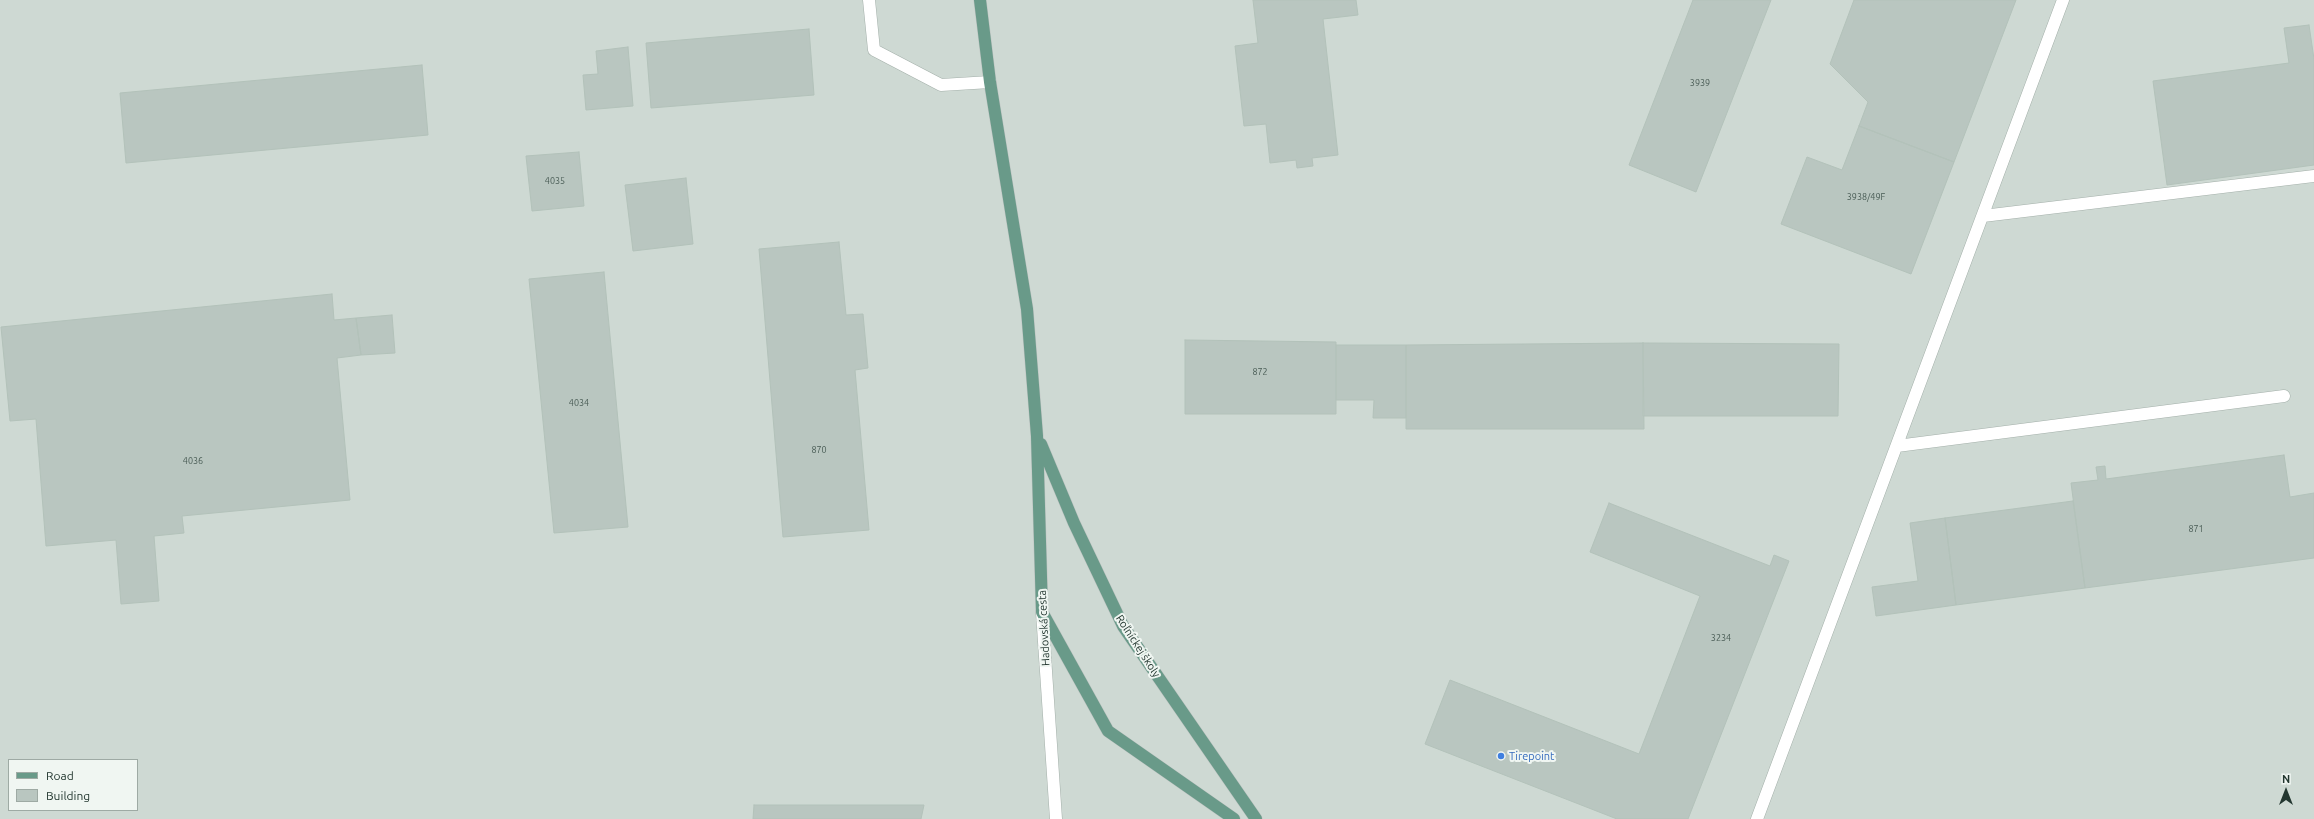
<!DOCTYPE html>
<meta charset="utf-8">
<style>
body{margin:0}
#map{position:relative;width:2314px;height:819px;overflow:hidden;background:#e0e9e4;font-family:Ubuntu,sans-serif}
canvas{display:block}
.legend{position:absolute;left:8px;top:759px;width:130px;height:52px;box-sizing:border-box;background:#f0f6f2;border:1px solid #9eaaa4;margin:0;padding:5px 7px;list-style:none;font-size:12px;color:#233730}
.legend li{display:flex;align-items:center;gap:8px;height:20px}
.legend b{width:20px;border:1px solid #9eaaa4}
.north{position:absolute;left:2266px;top:771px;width:40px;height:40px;-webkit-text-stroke:3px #f0f6f2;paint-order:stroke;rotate:0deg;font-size:11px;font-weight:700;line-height:16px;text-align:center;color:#233730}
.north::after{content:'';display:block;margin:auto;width:14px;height:18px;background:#233730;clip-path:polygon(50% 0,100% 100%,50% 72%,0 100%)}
</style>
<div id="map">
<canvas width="2314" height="819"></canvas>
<ul class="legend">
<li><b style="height:5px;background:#699a89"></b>Road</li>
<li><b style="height:11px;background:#b9c6c0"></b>Building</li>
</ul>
<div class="north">N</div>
</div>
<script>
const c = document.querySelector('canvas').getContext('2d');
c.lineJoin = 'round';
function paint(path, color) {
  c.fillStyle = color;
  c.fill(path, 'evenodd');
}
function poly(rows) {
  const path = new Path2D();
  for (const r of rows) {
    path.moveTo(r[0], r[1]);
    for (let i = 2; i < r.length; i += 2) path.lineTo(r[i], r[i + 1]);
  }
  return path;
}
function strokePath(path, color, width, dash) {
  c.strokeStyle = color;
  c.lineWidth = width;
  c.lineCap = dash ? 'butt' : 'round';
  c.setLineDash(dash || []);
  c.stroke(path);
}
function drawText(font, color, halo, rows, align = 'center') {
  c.font = font + ' Ubuntu,sans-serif';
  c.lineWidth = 4;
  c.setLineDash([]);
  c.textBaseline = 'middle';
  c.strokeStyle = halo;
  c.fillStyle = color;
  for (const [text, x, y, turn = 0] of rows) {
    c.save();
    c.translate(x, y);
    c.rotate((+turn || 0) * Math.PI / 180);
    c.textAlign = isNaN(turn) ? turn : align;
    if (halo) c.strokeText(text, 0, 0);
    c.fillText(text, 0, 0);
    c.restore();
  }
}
const built = poly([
 [0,0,2314,0,2314,819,0,819],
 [9,760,137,760,137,810,9,810]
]);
const building = poly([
 [1253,0,1356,0,1358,15,1323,19,1338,155,1312,158,1313,166,1297,168,1296,160,1270,163,1266,124,1244,126,1235,46,1258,43,1253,0],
 [1693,0,1771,0,1696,192,1629,165,1693,0],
 [1854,0,2016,0,1954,162,1859,126,1868,102,1830,64,1854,0],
 [2309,25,2314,59,2314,165,2167,185,2153,81,2289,63,2284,28,2309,25],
 [809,29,814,95,651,108,646,43,809,29],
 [628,47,633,106,586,110,583,75,598,74,596,51,628,47],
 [422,65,428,135,126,163,120,93,422,65],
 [1859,126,1954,162,1911,274,1781,224,1807,157,1842,170,1859,126],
 [579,152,584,206,532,211,526,156,579,152],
 [686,178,693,244,633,251,625,185,686,178],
 [839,242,846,315,863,314,868,368,855,370,869,530,783,537,759,249,839,242],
 [604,272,628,527,554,533,529,279,604,272],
 [332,294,334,320,356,318,361,355,337,358,350,500,182,516,184,533,154,536,159,601,121,604,116,540,46,546,36,419,10,421,1,327,332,294],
 [392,315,395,353,361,355,356,318,392,315],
 [1185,340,1336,342,1336,414,1185,414,1185,340],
 [1643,343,1644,429,1406,429,1406,345,1643,343],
 [1643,343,1839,344,1838,416,1643,416,1643,343],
 [1336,345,1406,345,1406,418,1373,418,1374,400,1336,400,1336,345],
 [2284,455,2290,497,2314,493,2314,558,2085,588,2071,483,2098,480,2096,467,2105,466,2106,479,2284,455],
 [2073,501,2085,588,1956,605,1945,518,2073,501],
 [1609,503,1770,566,1774,555,1789,561,1688,819,1617,819,1425,744,1450,680,1639,754,1700,596,1590,552,1609,503],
 [1945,518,1956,605,1876,616,1872,587,1918,581,1910,523,1945,518],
 [754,805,924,805,921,819,753,819,754,805]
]);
const minor = poly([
 [869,0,874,50,941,85,990,82],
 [1983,216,2314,176],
 [1897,446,2284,396],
 [1042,612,1056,819],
 [1757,819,2063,0]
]);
const major = poly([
 [980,0,990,82,1027,309,1037,436,1042,612,1108,731,1234,819],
 [1041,444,1074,523,1123,626,1256,819]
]);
const markers = [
 [1501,756,4,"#3f7fe0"]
];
const numberNames = [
 ["3939",1700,83],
 ["4035",555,181],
 ["3938/49F",1866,197],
 ["872",1260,372],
 ["4034",579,403],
 ["870",819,450],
 ["4036",193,461],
 ["871",2196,529],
 ["3234",1721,638]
];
const streetNames = [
 ["Hadovská cesta",1044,628,-93],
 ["Roľníckej školy",1138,646,57]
];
const shopNames = [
 ["Tirepoint",1509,756]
];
paint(built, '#ced9d3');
paint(building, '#b9c6c0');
strokePath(building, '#b3c2ba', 1);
strokePath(minor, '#a4b0aa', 13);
strokePath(major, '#bdc3c1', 13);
strokePath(minor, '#fff', 12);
strokePath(major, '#699a89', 12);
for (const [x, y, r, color] of markers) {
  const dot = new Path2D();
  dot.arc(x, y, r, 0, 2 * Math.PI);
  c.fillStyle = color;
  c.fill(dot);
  strokePath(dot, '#f0f6f2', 1.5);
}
drawText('9px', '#485b54', null, numberNames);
drawText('11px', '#233730', '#f0f6f2', streetNames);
drawText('11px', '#366cbe', '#f0f6f2', shopNames, 'left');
</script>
